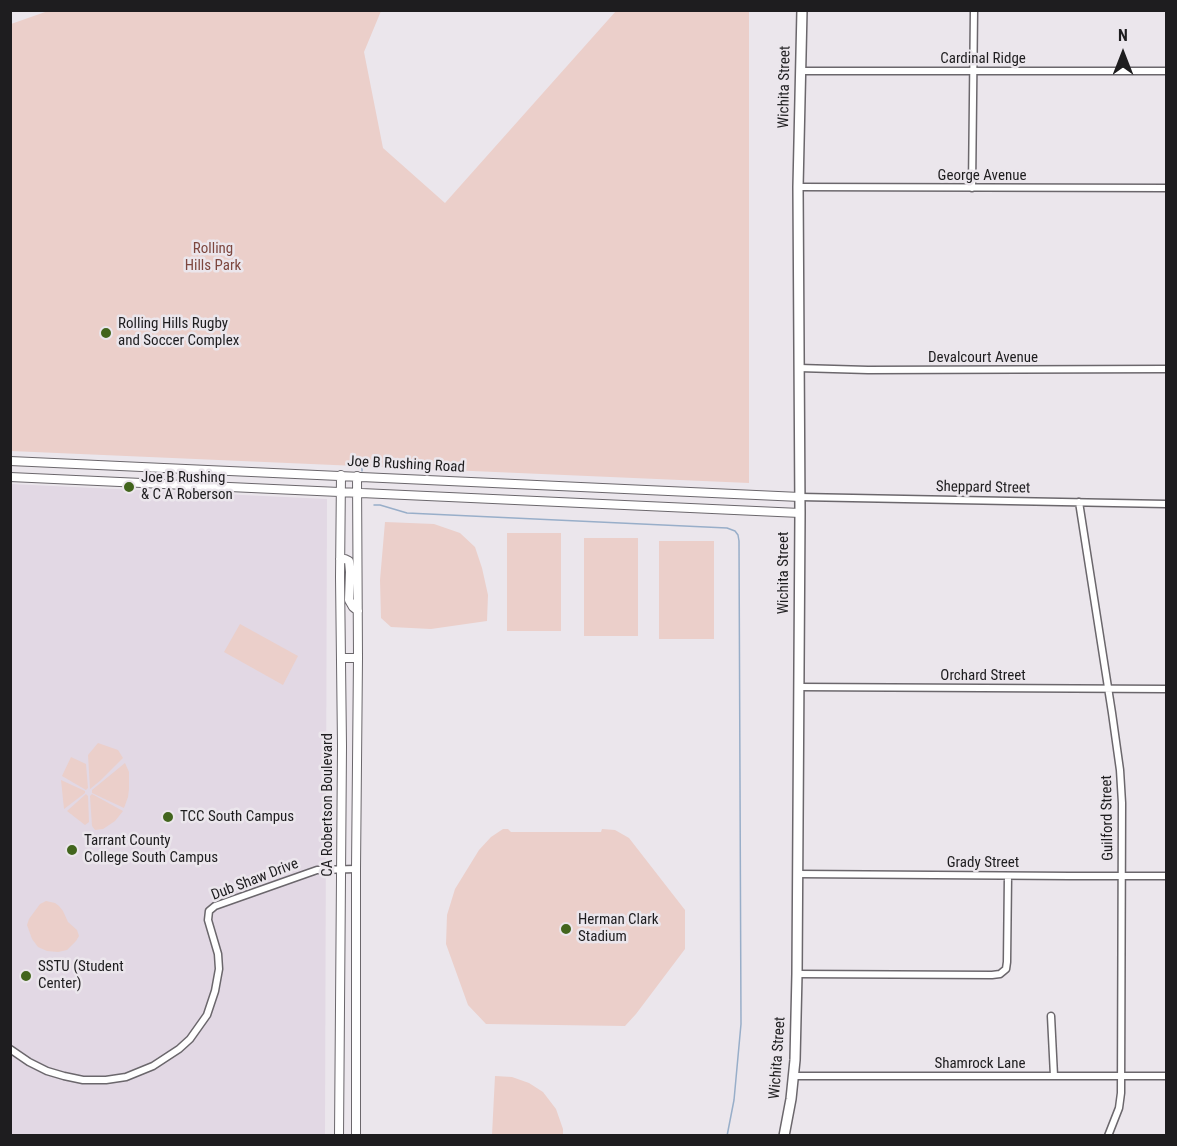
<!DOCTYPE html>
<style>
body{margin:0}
#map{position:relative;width:1177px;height:1146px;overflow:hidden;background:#ebe6ec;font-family:"Roboto Condensed",sans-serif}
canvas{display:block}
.frame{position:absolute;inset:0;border:12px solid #1e1d1f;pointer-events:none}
.north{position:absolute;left:1093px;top:24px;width:60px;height:60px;-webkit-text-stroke:4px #ebe6ec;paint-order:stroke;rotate:0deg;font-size:16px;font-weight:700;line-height:24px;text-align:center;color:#1e1d1f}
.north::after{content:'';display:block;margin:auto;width:21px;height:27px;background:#1e1d1f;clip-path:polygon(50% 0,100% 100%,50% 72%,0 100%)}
</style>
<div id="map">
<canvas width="1177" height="1146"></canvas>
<div class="frame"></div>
<div class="north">N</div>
</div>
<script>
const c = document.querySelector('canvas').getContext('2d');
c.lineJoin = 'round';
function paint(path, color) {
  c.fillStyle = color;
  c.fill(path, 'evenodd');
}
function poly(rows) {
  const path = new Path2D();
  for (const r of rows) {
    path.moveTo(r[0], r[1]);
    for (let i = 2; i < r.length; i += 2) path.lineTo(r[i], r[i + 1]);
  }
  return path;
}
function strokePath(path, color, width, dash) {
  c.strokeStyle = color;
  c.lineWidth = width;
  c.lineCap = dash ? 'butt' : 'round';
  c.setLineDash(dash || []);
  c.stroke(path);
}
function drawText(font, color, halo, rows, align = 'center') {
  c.font = font + ' "Roboto Condensed",sans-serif';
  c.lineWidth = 5;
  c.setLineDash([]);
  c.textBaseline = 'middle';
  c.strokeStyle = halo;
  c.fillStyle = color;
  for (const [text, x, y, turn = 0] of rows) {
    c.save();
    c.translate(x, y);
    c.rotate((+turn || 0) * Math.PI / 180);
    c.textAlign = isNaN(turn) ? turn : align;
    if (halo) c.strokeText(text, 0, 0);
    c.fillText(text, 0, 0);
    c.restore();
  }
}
const built = poly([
 [11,484,327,499,325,1135,11,1136]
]);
const green = poly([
 [48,11,381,11,364,52,383,148,445,203,616,11,749,11,749,483,11,451,11,24],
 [385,522,434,524,460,533,475,547,482,568,488,595,487,621,431,629,391,627,381,618,380,580],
 [507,533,561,533,561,631,507,631],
 [584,538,638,538,638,636,584,636],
 [659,541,714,541,714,639,659,639],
 [240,624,298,656,283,685,224,652],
 [98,743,118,750,123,758,101,780,90,789,88,755],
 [71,757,86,764,88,788,86,790,62,776],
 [125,763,129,772,129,789,128,797,124,808,92,793,92,790],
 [61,780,85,791,85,793,64,809],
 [86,794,88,796,89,822,85,825,67,811],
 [92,794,123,811,115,821,103,829,95,830,92,826,90,796],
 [503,829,508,829,511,832,601,832,602,829,615,830,629,838,685,910,685,949,636,1014,625,1026,486,1024,468,1005,446,944,447,915,455,889,479,850,491,837],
 [46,901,55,903,59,906,63,911,68,922,77,930,79,936,76,941,67,950,58,952,47,951,38,947,32,939,27,925,29,919,40,904],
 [495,1076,512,1077,529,1083,543,1092,556,1109,563,1129,563,1135,492,1135]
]);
const stream = poly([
 [362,471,362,460],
 [374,505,380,505,407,513,727,528,735,531,738,535,739,541,741,1024,734,1100,727,1136]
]);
const minor = poly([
 [800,71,1166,71],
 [798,187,1166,188],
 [972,188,974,10],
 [799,368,868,370,1166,369],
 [800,497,1166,504],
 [1079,502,1112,713,1120,770,1122,803,1121,1093,1119,1108,1108,1136],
 [799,687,1166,689],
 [798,874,1070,876,1166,876],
 [797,974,992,975,1000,974,1006,969,1007,962,1008,876],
 [1051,1016,1054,1076],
 [10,1049,29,1062,47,1071,64,1076,83,1080,106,1080,126,1077,153,1066,179,1049,190,1039,207,1015,215,991,219,969,218,954,208,920,209,911,215,906,317,870,356,869],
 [794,1076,1166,1076]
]);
const tertiary = poly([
 [10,461,800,497],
 [10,477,800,513],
 [340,559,345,559,349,561,350,572,349,600,353,607,358,611],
 [341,658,358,658],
 [339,1136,342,746,340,577,341,475],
 [356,1136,356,869,358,658,357,476]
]);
const secondary = poly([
 [784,1136,791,1099,795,1060,797,974,800,513,798,187,802,10]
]);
const markers = [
 [106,333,6,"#42651d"],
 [129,487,6,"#42651d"],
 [168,817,6,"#42651d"],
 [72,850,6,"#42651d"],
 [566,929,6,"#42651d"],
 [26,976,6,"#42651d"]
];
const streetNames = [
 ["Cardinal Ridge",983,59],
 ["Wichita Street",785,87,-89],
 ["George Avenue",982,176],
 ["Devalcourt Avenue",983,358],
 ["Joe B Rushing Road",406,465,3],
 ["Sheppard Street",983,488,1],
 ["Wichita Street",784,573,-90],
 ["Orchard Street",983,676],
 ["CA Robertson Boulevard",328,805,-90],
 ["Guilford Street",1108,818,-91],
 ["Grady Street",983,863],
 ["Dub Shaw Drive",255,880,-21],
 ["Wichita Street",778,1058,-86],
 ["Shamrock Lane",980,1064]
];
const parkNames = [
 ["Rolling",213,249],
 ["Hills Park",213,266]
];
const poiNames = [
 ["Rolling Hills Rugby",118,324],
 ["and Soccer Complex",118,341],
 ["Joe B Rushing",141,478],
 ["& C A Roberson",141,495],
 ["TCC South Campus",180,817],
 ["Tarrant County",84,841],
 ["College South Campus",84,858],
 ["Herman Clark",578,920],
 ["Stadium",578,937],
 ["SSTU (Student",38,967],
 ["Center)",38,984]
];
paint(built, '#e2d8e4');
paint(green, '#ebcfca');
strokePath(stream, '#98aec9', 1.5);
strokePath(minor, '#6b676c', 9);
strokePath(tertiary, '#6b676c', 10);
strokePath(secondary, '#6b676c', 12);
strokePath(minor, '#fff', 6);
strokePath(tertiary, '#fff', 8);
strokePath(secondary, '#fff', 9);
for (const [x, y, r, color] of markers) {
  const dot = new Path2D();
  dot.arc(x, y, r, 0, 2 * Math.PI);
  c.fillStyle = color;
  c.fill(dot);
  strokePath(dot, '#ebe6ec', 2);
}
drawText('15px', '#1e1d1f', '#ebe6ec', streetNames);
drawText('15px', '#7d473f', '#ebe6ec', parkNames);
drawText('15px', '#1e1d1f', '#ebe6ec', poiNames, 'left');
</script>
